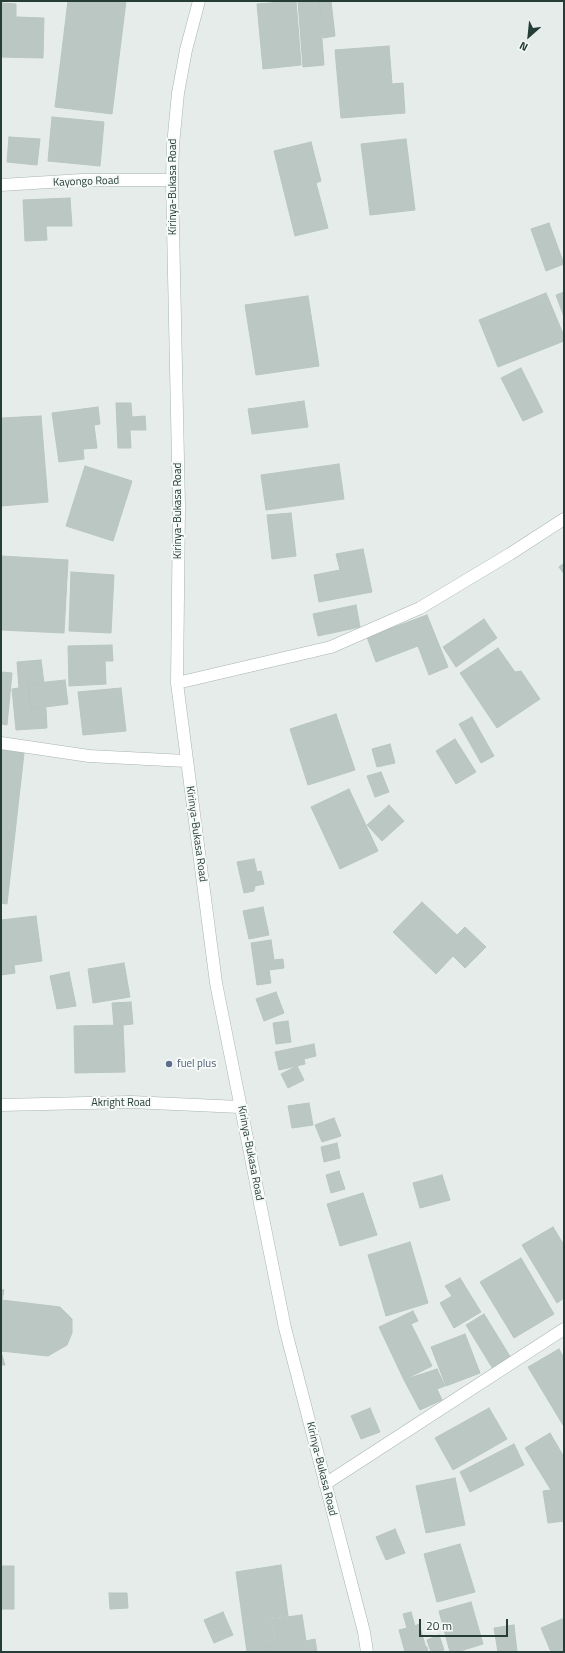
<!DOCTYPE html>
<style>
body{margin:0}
#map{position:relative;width:565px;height:1653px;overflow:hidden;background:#e5ece9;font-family:"Titillium Web",sans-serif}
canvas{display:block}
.frame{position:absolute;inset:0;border:2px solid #263c37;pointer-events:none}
.north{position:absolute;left:509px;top:16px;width:40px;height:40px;-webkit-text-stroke:3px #f5f9f7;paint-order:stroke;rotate:207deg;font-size:11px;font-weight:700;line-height:16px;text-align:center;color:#263c37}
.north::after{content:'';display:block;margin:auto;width:14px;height:18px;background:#263c37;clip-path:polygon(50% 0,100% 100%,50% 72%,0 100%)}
.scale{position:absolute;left:419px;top:1619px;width:89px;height:18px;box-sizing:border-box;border:2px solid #263c37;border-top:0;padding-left:5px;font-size:12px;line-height:14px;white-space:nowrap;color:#263c37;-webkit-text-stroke:3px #f5f9f7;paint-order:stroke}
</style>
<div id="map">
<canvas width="565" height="1653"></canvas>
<div class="frame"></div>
<div class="north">N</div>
<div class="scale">20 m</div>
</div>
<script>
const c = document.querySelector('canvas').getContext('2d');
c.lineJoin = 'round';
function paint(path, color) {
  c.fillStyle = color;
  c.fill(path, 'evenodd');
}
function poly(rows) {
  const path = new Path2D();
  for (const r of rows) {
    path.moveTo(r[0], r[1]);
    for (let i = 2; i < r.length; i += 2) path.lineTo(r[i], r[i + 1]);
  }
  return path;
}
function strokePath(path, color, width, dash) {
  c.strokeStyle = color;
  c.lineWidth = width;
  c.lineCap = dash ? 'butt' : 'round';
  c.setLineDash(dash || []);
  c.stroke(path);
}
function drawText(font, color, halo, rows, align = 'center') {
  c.font = font + ' "Titillium Web",sans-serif';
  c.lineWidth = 4;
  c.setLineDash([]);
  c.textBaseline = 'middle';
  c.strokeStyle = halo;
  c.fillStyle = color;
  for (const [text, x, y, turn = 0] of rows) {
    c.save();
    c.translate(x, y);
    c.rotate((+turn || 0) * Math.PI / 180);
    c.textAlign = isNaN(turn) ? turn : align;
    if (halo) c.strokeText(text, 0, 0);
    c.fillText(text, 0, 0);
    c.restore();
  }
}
const building = poly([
 [68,1,126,1,112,114,55,107,68,1],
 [296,1,301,65,263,69,257,4,296,1],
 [298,1,319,1,324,65,303,67,298,1],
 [319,1,331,1,335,36,323,38,319,1],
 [1,3,16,4,16,17,44,18,43,58,1,57,1,3],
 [389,46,392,84,403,83,405,113,341,118,335,50,389,46],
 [52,117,104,122,100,166,48,161,52,117],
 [9,137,40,139,37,165,7,162,9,137],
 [406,139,415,210,370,215,361,144,406,139],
 [311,142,321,181,316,183,328,228,295,236,274,151,311,142],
 [70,198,72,226,46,226,47,240,25,241,23,200,70,198],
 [549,223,564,264,546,271,531,229,549,223],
 [564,292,564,317,556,295,564,292],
 [546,293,564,336,564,341,498,367,479,320,546,293],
 [308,296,319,366,256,375,245,305,308,296],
 [521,368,543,412,523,421,501,378,521,368],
 [304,401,308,427,252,434,248,409,304,401],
 [116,403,131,403,132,417,145,416,146,430,130,430,131,448,118,448,116,403],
 [98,407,100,424,94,425,97,448,83,449,84,459,59,462,52,413,98,407],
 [41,416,48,502,1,506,1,418,41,416],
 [339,464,344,499,266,510,261,475,339,464],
 [85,466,132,481,113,541,66,526,85,466],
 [291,513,296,556,272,559,267,515,291,513],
 [363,549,372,592,319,602,314,575,340,570,336,554,363,549],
 [1,556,68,560,64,633,1,630,1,556],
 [564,563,564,574,559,567,564,563],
 [71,572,114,575,111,633,69,631,71,572],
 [356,605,360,627,318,636,313,614,356,605],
 [427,615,448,667,429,675,418,646,376,662,367,637,427,615],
 [484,619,497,638,456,667,443,647,484,619],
 [112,645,113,661,105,661,106,684,69,686,68,646,112,645],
 [498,648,515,672,521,671,540,699,497,728,460,673,498,648],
 [41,660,44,683,28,684,31,709,46,708,47,728,16,730,12,689,19,688,17,662,41,660],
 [1,672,12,673,7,725,1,724,1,672],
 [65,680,68,704,31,709,28,684,65,680],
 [121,688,126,731,83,735,78,692,121,688],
 [336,714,355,770,308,785,290,729,336,714],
 [472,717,494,756,481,763,459,724,472,717],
 [455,739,476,772,456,784,436,751,455,739],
 [390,744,395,763,377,767,372,749,390,744],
 [1,750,24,753,7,904,1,903,1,750],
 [381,772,389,792,375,797,367,776,381,772],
 [349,789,378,851,340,869,311,807,349,789],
 [389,805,404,821,382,841,367,825,389,805],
 [254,859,257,872,261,871,264,884,255,886,254,891,244,893,237,862,254,859],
 [422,902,457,935,465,927,486,947,465,968,453,956,436,974,393,932,422,902],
 [263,907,269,935,249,939,243,911,263,907],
 [36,916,42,961,14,965,15,973,1,975,1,920,36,916],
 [271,940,274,960,283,959,284,968,269,970,271,983,257,985,251,943,271,940],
 [124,963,130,997,93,1003,88,969,124,963],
 [69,972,76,1006,57,1009,50,976,69,972],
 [276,992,284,1013,264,1021,256,999,276,992],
 [131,1002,133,1024,114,1026,112,1003,131,1002],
 [288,1021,291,1042,276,1044,273,1023,288,1021],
 [123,1025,125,1072,75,1073,74,1026,123,1025],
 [314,1044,316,1056,304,1059,305,1064,279,1070,275,1052,314,1044],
 [297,1066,304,1080,288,1088,281,1074,297,1066],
 [309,1103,313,1125,292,1128,288,1106,309,1103],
 [334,1118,341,1136,322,1142,315,1125,334,1118],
 [337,1143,340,1158,324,1162,321,1147,337,1143],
 [339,1171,345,1189,331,1193,326,1175,339,1171],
 [442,1175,450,1200,420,1208,413,1183,442,1175],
 [363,1193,377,1235,340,1246,327,1204,363,1193],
 [553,1227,564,1245,564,1298,557,1303,522,1245,553,1227],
 [410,1242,428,1303,386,1316,368,1255,410,1242],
 [521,1258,554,1314,514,1338,480,1282,521,1258],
 [460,1278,481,1312,454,1328,440,1303,452,1296,445,1286,460,1278],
 [1,1289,4,1290,2,1300,60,1307,72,1319,72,1333,67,1345,48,1356,1,1351,1,1289],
 [413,1311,418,1321,411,1324,432,1366,404,1380,379,1327,413,1311],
 [484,1314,511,1358,493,1369,466,1325,484,1314],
 [465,1334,480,1373,446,1386,431,1347,465,1334],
 [559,1349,564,1358,563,1425,528,1367,559,1349],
 [1,1352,5,1365,1,1365,1,1352],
 [437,1369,445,1386,437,1389,442,1400,420,1410,404,1380,437,1369],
 [370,1408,380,1432,361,1439,351,1416,370,1408],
 [489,1408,507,1439,453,1470,435,1438,489,1408],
 [550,1433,564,1457,564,1521,548,1523,543,1491,551,1490,525,1448,550,1433],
 [514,1444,524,1465,470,1492,460,1472,514,1444],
 [455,1478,465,1525,426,1533,416,1486,455,1478],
 [395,1529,405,1553,386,1560,376,1537,395,1529],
 [460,1544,475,1592,437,1602,424,1554,460,1544],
 [281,1565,288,1616,271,1618,275,1645,266,1646,267,1652,247,1652,236,1572,281,1565],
 [1,1566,14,1566,14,1609,1,1609,1,1566],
 [109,1593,127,1593,128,1608,110,1609,109,1593],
 [471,1602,483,1644,457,1652,450,1652,439,1611,471,1602],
 [223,1612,233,1635,214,1643,204,1620,223,1612],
 [411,1612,415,1626,419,1624,426,1648,405,1652,399,1630,407,1628,403,1614,411,1612],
 [302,1615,306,1641,315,1639,317,1652,267,1652,266,1646,276,1645,272,1619,302,1615],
 [562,1619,564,1624,564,1652,551,1652,541,1628,562,1619],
 [514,1625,517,1652,498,1652,494,1628,514,1625],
 [439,1635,444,1650,431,1652,427,1640,439,1635],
 [427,1647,428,1652,411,1652,427,1647]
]);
const minor = poly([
 [199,1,186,50,178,93,173,145,172,180,179,507,177,683,216,983,285,1328,364,1632,367,1652],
 [1,185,82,180,172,180],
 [177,683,331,647,420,608,510,554,564,519],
 [1,743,89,756,186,761],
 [1,1105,131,1102,240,1107],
 [325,1484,564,1329]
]);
const markers = [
 [169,1064,4,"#5c6f8a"]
];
const streetNames = [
 ["Kayongo Road",86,182,-2],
 ["Kirinya-Bukasa Road",173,187,-90],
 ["Kirinya-Bukasa Road",178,511,-90],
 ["Kirinya-Bukasa Road",196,834,82],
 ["Akright Road",121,1103],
 ["Kirinya-Bukasa Road",250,1153,79],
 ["Kirinya-Bukasa Road",321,1469,76]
];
const serviceNames = [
 ["fuel plus",177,1064]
];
paint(building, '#bac7c2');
strokePath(building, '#b8c5c0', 1);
strokePath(minor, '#a8b4b0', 13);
strokePath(minor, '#fff', 12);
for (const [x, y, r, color] of markers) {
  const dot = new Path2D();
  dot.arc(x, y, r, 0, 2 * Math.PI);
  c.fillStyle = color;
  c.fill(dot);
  strokePath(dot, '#f5f9f7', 1.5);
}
drawText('11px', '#263c37', '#f5f9f7', streetNames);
drawText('11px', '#4e5e75', '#f5f9f7', serviceNames, 'left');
</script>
